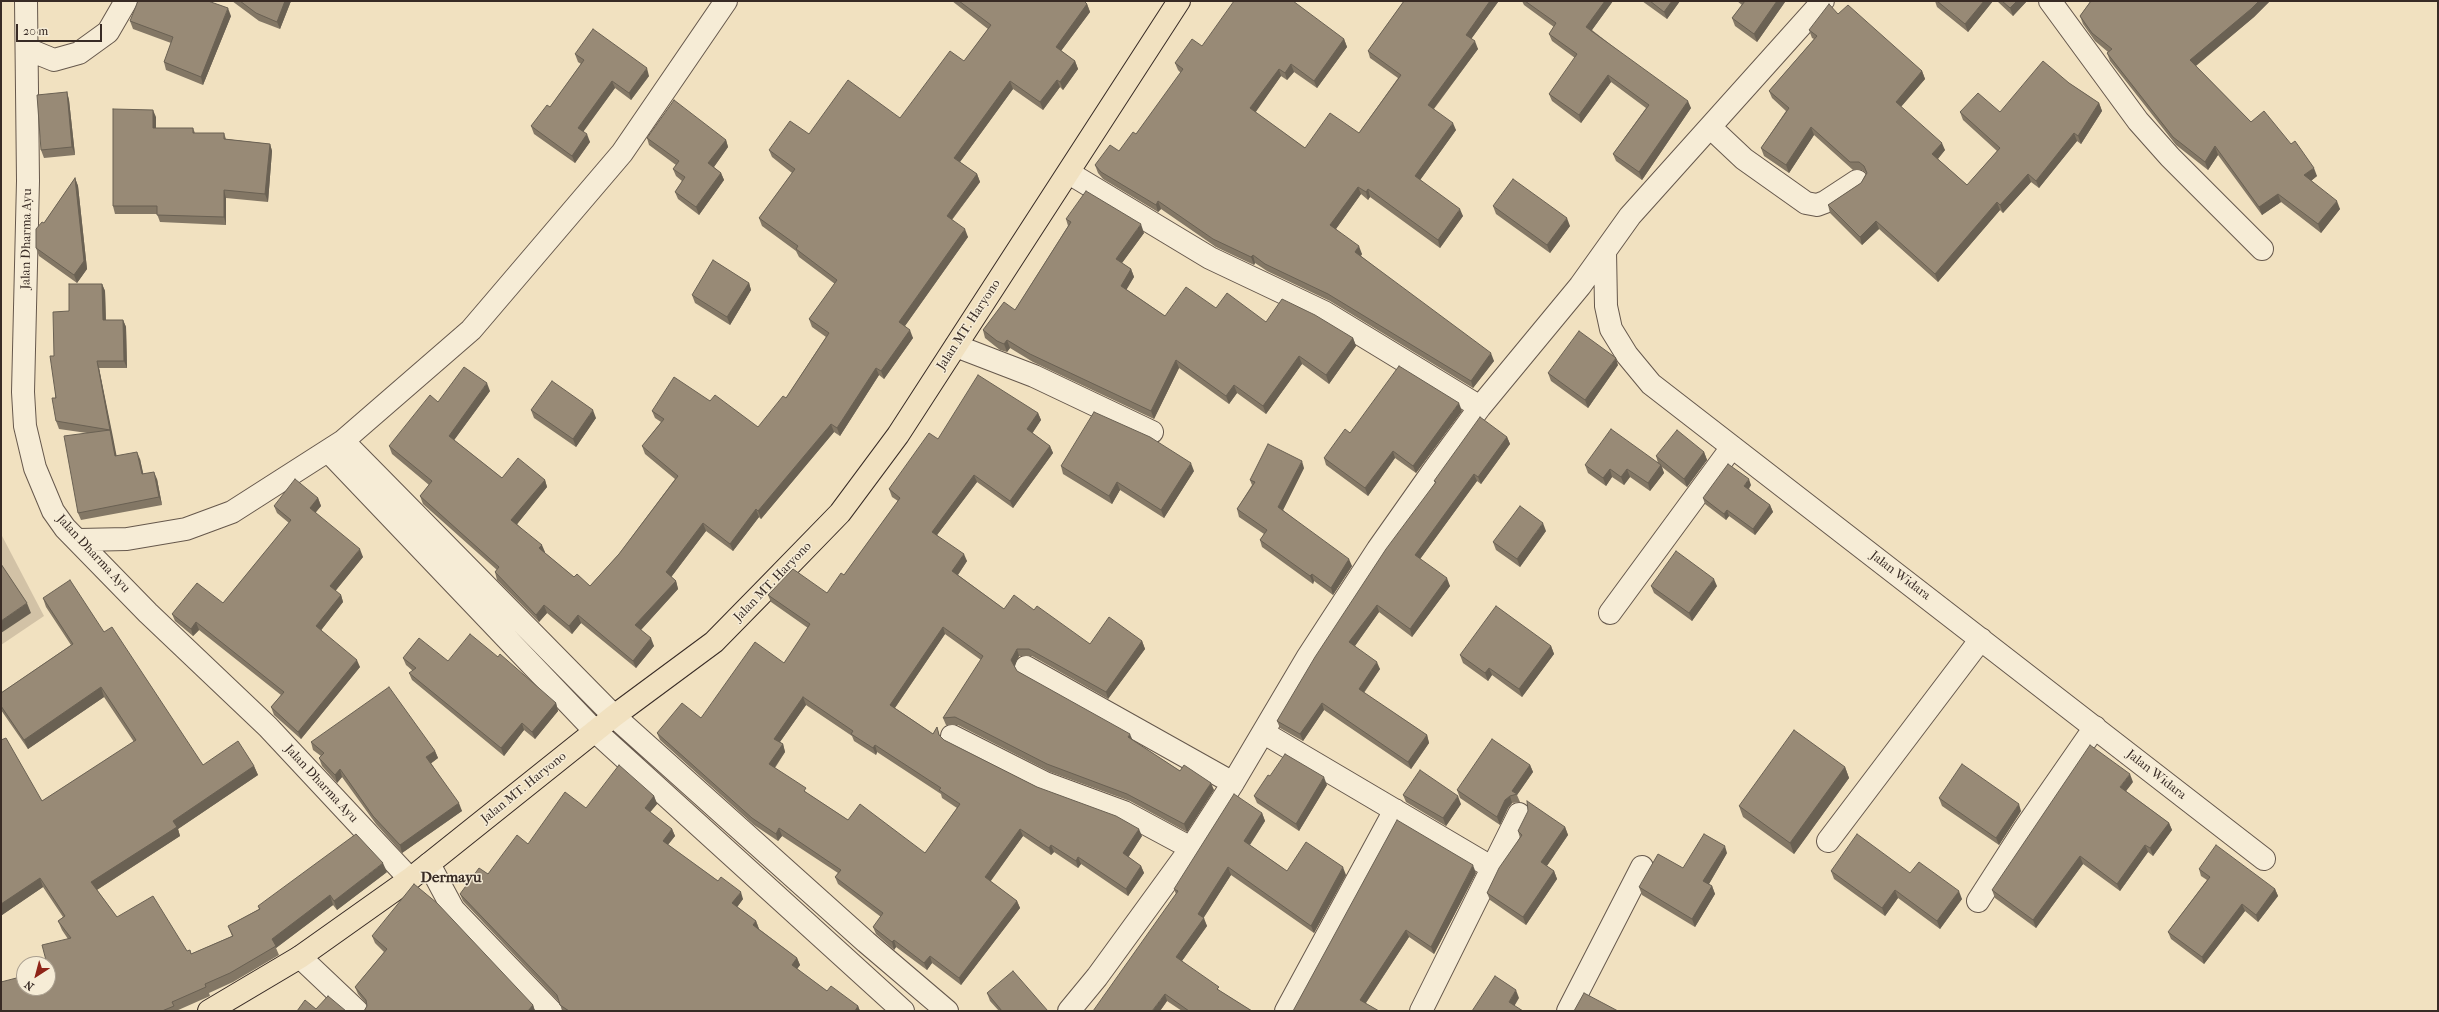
<!DOCTYPE html>
<style>
body{margin:0}
#map{position:relative;width:2439px;height:1012px;overflow:hidden;background:#f1e1c0;font-family:"IM FELL French Canon",serif}
canvas{display:block}
.frame{position:absolute;inset:0;border:2px solid #382b25;pointer-events:none}
.north{position:absolute;left:16px;top:956px;width:40px;height:40px;box-sizing:border-box;background:#f6ecd6;border:1px solid #aa9f8f;border-radius:50%;rotate:216deg;font-size:11px;font-weight:700;line-height:16px;text-align:center;color:#382b25}
.north::after{content:'';display:block;margin:auto;width:14px;height:18px;background:#8f2418;clip-path:polygon(50% 0,100% 100%,50% 72%,0 100%)}
.scale{position:absolute;left:16px;top:24px;width:86px;height:18px;box-sizing:border-box;border:2px solid #382b25;border-top:0;padding-left:5px;font-size:12px;line-height:14px;white-space:nowrap;color:#382b25;-webkit-text-stroke:3px #f6ecd6;paint-order:stroke}
</style>
<div id="map">
<canvas width="2439" height="1012"></canvas>
<div class="frame"></div>
<div class="north">N</div>
<div class="scale">20 m</div>
</div>
<script>
const c = document.querySelector('canvas').getContext('2d');
c.lineJoin = 'round';
function paint(path, color) {
  c.fillStyle = color;
  c.fill(path, 'evenodd');
}
function poly(rows) {
  const path = new Path2D();
  for (const r of rows) {
    path.moveTo(r[0], r[1]);
    for (let i = 2; i < r.length; i += 2) path.lineTo(r[i], r[i + 1]);
  }
  return path;
}
function strokePath(path, color, width, dash) {
  c.strokeStyle = color;
  c.lineWidth = width;
  c.lineCap = dash ? 'butt' : 'round';
  c.setLineDash(dash || []);
  c.stroke(path);
}
function drawText(font, color, halo, rows, align = 'center') {
  c.font = font + ' "IM FELL French Canon",serif';
  c.lineWidth = 3;
  c.setLineDash([]);
  c.textBaseline = 'middle';
  c.strokeStyle = halo;
  c.fillStyle = color;
  for (const [text, x, y, turn = 0] of rows) {
    c.save();
    c.translate(x, y);
    c.rotate((+turn || 0) * Math.PI / 180);
    c.textAlign = isNaN(turn) ? turn : align;
    if (halo) c.strokeText(text, 0, 0);
    c.fillText(text, 0, 0);
    c.restore();
  }
}
const green = poly([
 [1,534,44,616,1,645]
]);
const street = poly([
 [26,1,28,181,23,392,25,426,35,468,53,511,65,528,148,613,268,727,410,879],
 [2050,1,2138,121,2170,157,2262,249],
 [27,49,54,60,79,53,108,32,126,1],
 [1710,127,1744,159,1806,203,1817,205,1825,202,1857,181],
 [1069,173,1210,258,1324,312,1480,407],
 [1605,251,1606,306,1611,329,1627,355,1651,384,2264,859],
 [956,346,1034,376,1152,432],
 [343,441,614,716,866,942,947,1011],
 [328,451,595,731,903,1011],
 [79,540,127,539,186,529,232,512,343,441,471,330,622,153,726,1],
 [1610,613,1732,447],
 [1026,667,1233,783],
 [1264,733,1491,867],
 [952,736,1045,783,1124,812,1191,848],
 [1828,841,1981,639],
 [429,864,453,909,551,1011],
 [1978,901,2025,828,2095,727],
 [300,957,357,1011],
 [1069,1011,1097,977,1191,848,1233,783,1307,658,1378,549,1433,471,1480,407,1580,286,1630,216,1823,1],
 [1286,1011,1395,810],
 [1421,1011,1519,814],
 [1568,1011,1642,867]
]);
const primary = poly([
 [209,1011,300,957,410,879,614,716,714,642,767,588,840,513,898,435,1179,1]
]);
const wall = poly([
 [232,1,291,1,280,29,259,21],
 [952,1,1084,1,1087,4,1090,12,1061,51,1075,61,1078,69,1063,90,1060,87,1043,110,1013,89,960,162,977,174,980,182,952,220,968,237,905,326,913,338,884,379,879,375,840,436,834,432,761,519,759,517,733,551,706,531,671,577,676,581,678,589,641,630,654,646,636,668,581,623,572,634,547,613,539,622,497,580,495,572,497,570,423,504,420,496,429,485,392,454,389,446,438,402,490,391,454,440,502,478,545,480,547,487,517,524,545,552,545,553,574,577,590,586,619,554,675,479,645,454,642,446,661,422,655,418,652,411,710,401,758,427,786,398,826,337,812,327,809,319,835,284,799,257,796,251,762,226,759,218,792,173,772,157,769,150,809,134,900,118,964,61,988,29],
 [1404,1,1497,1,1498,2,1471,39,1478,49,1434,109,1456,130,1420,180,1463,216,1440,248,1370,197,1368,200,1361,194,1336,229,1362,254,1361,256,1494,361,1473,388,1330,301,1267,271,1255,263,1254,265,1216,247,1161,209,1158,212,1103,179,1098,173,1095,165,1119,151,1136,134,1181,73,1178,70,1175,63,1202,46,1344,39,1347,47,1317,88,1294,72,1287,80,1281,76,1255,112,1305,148,1359,133,1398,78,1370,58,1368,51],
 [1522,1,1613,1,1592,30,1691,108,1642,180,1616,161,1613,154,1646,108,1611,82,1581,123,1552,101,1549,94,1575,58,1552,41,1549,34,1554,27,1524,5],
 [1642,1,1680,1,1667,19],
 [1737,1,1784,1,1785,2,1757,42,1735,26,1732,18,1742,5],
 [1935,1,1993,1,1968,32,1937,7],
 [1997,1,2027,1,2013,16],
 [2090,1,2270,1,2254,17,2196,66,2251,122,2317,176,2311,181,2340,209,2321,233,2281,202,2262,215,2218,155,2208,170,2176,145,2110,61,2107,53,2108,52,2095,41,2083,24,2080,16,2090,2],
 [1838,14,1922,71,1925,79,1901,107,1945,150,1938,159,1967,185,1997,151,1963,120,1960,112,2000,112,2069,83,2099,103,2102,111,2081,144,2077,141,2039,188,2031,182,2003,213,2000,210,1938,282,1879,229,1862,245,1830,213,1828,205,1861,183,1866,173,1862,170,1853,170,1814,135,1789,173,1764,156,1761,148,1786,111,1772,98,1769,91,1814,39,1812,38,1809,30],
 [231,16,203,85,166,70,164,62,171,43,133,29,130,21],
 [575,54,649,76,631,100,615,88,583,131,590,142,575,163,534,134,531,126,550,107,581,64,578,62],
 [67,92,69,100,75,155,44,158,41,150],
 [156,117,156,128,193,128,195,133,224,133,226,139,270,144,272,151,268,202,226,198,226,225,160,222,157,214,115,214,113,206],
 [647,138,726,140,728,147,714,167,721,173,724,180,699,215,678,199,675,192,682,181,676,176,673,169,676,165,649,145],
 [75,178,78,186,87,269,77,283,39,256,36,248,44,223],
 [1493,206,1570,226,1550,253,1496,214],
 [1066,219,1144,233,1122,263,1131,269,1134,277,1126,289,1165,316,1216,308,1266,322,1353,338,1356,346,1329,384,1302,364,1266,414,1237,393,1229,404,1179,368,1154,419,1033,362,1010,348,1007,352,1000,350,985,338,983,330,1015,310,1068,226],
 [749,283,751,290,730,325,695,303,692,295],
 [102,284,105,291,106,320,123,320,126,327,127,368,99,368,116,456,140,459,143,474,157,479,162,505,81,520,78,513,87,433,59,429,56,421,54,356,69,311],
 [1618,365,1588,408,1551,381,1548,373],
 [531,410,596,418,576,447,534,418],
 [1462,411,1416,473,1395,458,1368,496,1326,465,1324,458,1350,433],
 [1038,413,1041,420,1032,433,1050,446,1053,453,1013,508,977,482,937,535,967,561,958,575,1004,609,1034,610,1090,644,1142,641,1145,649,1108,699,1032,656,1019,656,1014,666,1017,671,1132,740,1180,771,1214,790,1187,832,1130,801,1050,772,958,725,946,725,943,718,981,660,945,634,895,708,933,734,937,727,940,737,944,740,1037,787,1142,836,1128,857,1141,866,1144,873,1128,896,1081,864,1078,868,1054,852,1051,855,1023,836,990,881,1017,901,1020,908,961,985,932,963,927,970,896,947,894,950,876,934,873,927,881,917,838,884,835,877,838,873,782,836,778,841,754,825,660,740,657,733,701,718,784,663,808,628,771,602,768,595,827,593,844,575,898,501,892,497,889,489,938,439],
 [806,705,852,736,854,741,876,755,877,752,941,794,942,798,957,808,925,853,848,820,807,793,775,768,785,752,783,744,780,742],
 [1507,437,1510,444,1481,484,1477,481,1420,559,1450,586,1412,637,1379,612,1355,646,1380,669,1364,693,1427,735,1429,743,1411,769,1324,710,1303,741,1280,728,1277,721,1435,483,1434,481],
 [1704,452,1707,460,1687,487,1662,467,1664,473,1650,491,1630,477,1624,485,1612,477,1606,486,1588,473,1585,465,1658,463,1656,456],
 [1061,466,1194,471,1164,518,1120,490,1112,504,1063,474],
 [1304,468,1283,510,1352,566,1333,595,1314,581,1313,584,1262,547,1260,540,1264,534,1239,517,1237,509,1252,485,1250,480],
 [1751,485,1749,489,1770,505,1773,512,1755,535,1729,516,1726,520,1705,504,1703,498],
 [318,498,321,506,315,512,363,557,335,591,341,595,343,602,321,630,360,667,301,739,274,715,271,707,281,695,199,630,193,636,175,621,172,614,223,603,289,523,277,513,274,506],
 [1546,531,1520,567,1496,550,1493,542],
 [1651,586,1717,586,1692,621,1654,593],
 [43,598,104,632,203,765,254,766,258,775,178,829,180,836,97,890,117,917,191,954,232,936,228,926,259,909,258,906,387,872,337,910,333,905,276,948,279,955,233,982,209,993,210,996,176,1011,1,1011,48,988,68,939,62,930,58,921,63,917,43,887,2,915,1,913,1,740,42,801,134,742,104,697,28,749,1,710,1,693,71,645,46,607],
 [1551,646,1554,654,1522,697,1492,675,1488,681,1463,663,1460,655],
 [403,658,448,661,556,703,558,711,535,739,524,730,504,756,412,680,409,673,413,671,406,665],
 [311,742,435,751,438,758,431,763,462,811,402,853,376,824,342,777,337,783,322,766,319,758,321,756,313,750],
 [1530,765,1533,772,1517,795,1520,802,1512,803,1508,808,1500,825,1460,798,1457,790],
 [1845,767,1849,778,1794,854,1743,817,1739,806],
 [1270,776,1327,785,1299,831,1257,803,1254,796],
 [2133,782,2126,791,2169,823,2172,830,2153,856,2148,852,2120,891,2083,864,2036,928,1995,898,1992,890],
 [1403,795,1461,804,1446,826,1406,802],
 [654,796,657,804,650,812,672,829,675,836,668,845,743,899,737,907,756,921,759,929,797,958,800,965,797,969,827,991,858,1006,860,1011,563,1011,559,1002,463,901,460,894,528,844,586,808],
 [1939,798,2021,811,1999,845,1942,806],
 [1262,813,1265,821,1250,845,1287,871,1346,875,1314,933,1231,875,1203,918,1207,926,1182,961,1220,991,1252,1011,1182,1011,1167,1001,1160,1011,1176,894,1174,889],
 [1565,827,1568,835,1547,866,1554,871,1557,879,1526,925,1490,900,1487,893,1520,838,1518,831],
 [1727,853,1709,884,1712,886,1715,894,1695,927,1642,895,1639,887,1683,868],
 [2199,869,2275,889,2278,896,2258,922,2245,911,2204,964,2171,939,2168,932,2207,880,2201,876],
 [1831,871,1910,873,1962,899,1940,929,1898,898,1885,916,1834,879],
 [1476,873,1434,954,1409,937,1366,1003,1293,1011],
 [372,936,533,1005,535,1011,364,1011,367,1006,366,1004,358,994,355,987,384,952,375,943],
 [987,993,1048,1011,999,1011,990,1001]
]);
const shadedWall = poly([
 [285,1,291,1,280,29,277,22],
 [1490,1,1497,1,1498,2,1469,42,1466,35],
 [1605,1,1613,1,1589,34,1586,27],
 [1672,1,1680,1,1667,19,1664,12],
 [1777,1,1784,1,1785,2,1757,42,1754,34],
 [1984,1,1993,1,1968,32,1965,24],
 [2017,1,2027,1,2013,16,2010,8],
 [2259,1,2270,1,2254,17,2193,68,2190,60],
 [1087,4,1090,12,1058,55,1056,47],
 [228,8,231,16,203,85,201,77],
 [1344,39,1347,47,1317,88,1314,81],
 [1475,41,1478,49,1431,112,1428,105],
 [1075,61,1078,69,1063,90,1060,82],
 [1291,64,1294,72,1287,80,1285,73],
 [647,68,649,76,631,100,629,93],
 [1279,69,1281,76,1253,116,1250,108],
 [1922,71,1925,79,1898,110,1896,102],
 [1608,75,1611,82,1581,123,1579,115],
 [1057,80,1060,87,1043,110,1040,102],
 [612,81,615,88,581,135,578,128],
 [1010,81,1013,89,957,166,954,158],
 [67,92,69,100,75,155,72,147],
 [1688,101,1691,108,1642,180,1639,172],
 [2099,103,2102,111,2081,144,2078,136],
 [153,110,156,117,156,135,153,128],
 [1453,123,1456,130,1418,183,1415,176],
 [1811,127,1814,135,1789,173,1786,165],
 [2074,133,2077,141,2039,188,2036,181],
 [587,134,590,142,575,163,572,156],
 [726,140,728,147,711,171,708,163],
 [1942,143,1945,150,1935,162,1932,154],
 [270,144,272,151,268,202,265,194],
 [2215,146,2218,155,2208,170,2205,162],
 [2314,168,2317,176,2307,184,2304,175],
 [721,173,724,180,699,215,696,207],
 [977,174,980,182,949,223,947,216],
 [2028,174,2031,182,2003,213,2000,205],
 [75,178,78,186,87,269,77,283,74,275],
 [1358,187,1361,194,1333,233,1330,225],
 [1368,189,1370,197,1368,200,1366,192],
 [224,190,226,198,226,225,224,217],
 [2278,194,2281,202,2262,215,2259,207],
 [1158,201,1161,209,1158,212,1156,205],
 [2337,201,2340,209,2321,233,2318,224],
 [1997,202,2000,210,1938,282,1935,274],
 [1460,209,1463,216,1440,248,1438,240],
 [1567,218,1570,226,1550,253,1547,245],
 [1876,221,1879,229,1862,245,1860,237],
 [1141,224,1144,233,1119,267,1116,259],
 [965,229,968,237,902,330,899,322],
 [1359,246,1362,254,1358,259,1355,252],
 [1253,255,1255,263,1254,265,1251,257],
 [1131,269,1134,277,1124,294,1121,286],
 [749,283,751,290,730,325,727,317],
 [102,284,105,291,106,327,103,320],
 [123,320,126,327,127,368,124,361],
 [910,330,913,338,884,379,881,371],
 [1353,338,1356,346,1329,384,1326,375],
 [1007,340,1010,348,1007,352,1004,344],
 [1491,353,1494,361,1473,388,1471,381],
 [1299,356,1302,364,1266,414,1263,406],
 [1616,358,1618,365,1588,408,1585,400],
 [1176,360,1179,368,1154,419,1151,411],
 [97,361,99,368,113,437,110,430],
 [876,368,879,375,840,436,837,428],
 [487,383,490,391,452,443,449,436],
 [1234,385,1237,393,1229,404,1226,396],
 [1459,403,1462,411,1416,473,1413,466],
 [593,410,596,418,576,447,573,439],
 [1038,413,1041,420,1030,437,1027,429],
 [831,424,834,432,761,519,758,511],
 [110,430,113,437,118,463,115,456],
 [1507,437,1510,444,1481,484,1478,477],
 [1050,446,1053,453,1013,508,1010,501],
 [1393,451,1395,458,1368,496,1365,488],
 [137,452,140,459,145,481,142,474],
 [1704,452,1707,460,1687,487,1684,479],
 [1302,461,1304,468,1281,514,1278,507],
 [1191,463,1194,471,1164,518,1161,510],
 [1661,465,1664,473,1650,491,1648,483],
 [1610,469,1612,477,1606,486,1603,478],
 [1627,469,1630,477,1624,485,1621,477],
 [154,472,157,479,162,505,159,497],
 [1474,474,1477,481,1418,562,1415,555],
 [974,475,977,482,934,539,932,532],
 [1749,479,1751,485,1746,492,1744,486],
 [545,480,547,487,514,528,511,520],
 [1117,482,1120,490,1112,504,1109,496],
 [318,498,321,506,313,516,310,508],
 [1770,505,1773,512,1755,535,1753,529],
 [756,509,759,517,733,551,730,544],
 [1727,510,1729,516,1726,520,1724,514],
 [703,523,706,531,669,580,666,572],
 [1543,523,1546,531,1520,567,1517,559],
 [542,545,545,552,542,556,539,548],
 [360,549,363,557,333,594,330,586],
 [964,554,967,561,955,579,952,571],
 [1349,559,1352,566,1333,595,1331,588],
 [1312,574,1314,581,1313,584,1310,576],
 [1447,578,1450,586,1412,637,1410,629],
 [1714,579,1717,586,1692,621,1689,613],
 [676,581,678,589,638,633,635,625],
 [341,595,343,602,319,633,316,626],
 [27,603,31,613,1,633,1,621],
 [544,605,547,613,539,622,536,615],
 [1377,605,1379,612,1352,650,1349,642],
 [578,615,581,623,572,634,569,626],
 [196,622,199,630,193,636,191,629],
 [943,627,945,634,892,712,890,705],
 [651,638,654,646,636,668,633,661],
 [1142,641,1145,649,1108,699,1106,692],
 [1551,646,1554,654,1522,697,1519,689],
 [1017,649,1019,656,1014,668,1011,660],
 [357,660,360,667,301,739,298,732],
 [1377,662,1380,669,1361,696,1359,689],
 [1489,668,1492,675,1488,681,1485,673],
 [101,687,104,697,28,749,24,740],
 [803,697,806,705,777,746,774,739],
 [556,703,558,711,535,739,532,732],
 [1322,703,1324,710,1303,741,1300,734],
 [522,723,524,730,504,756,501,748],
 [1130,734,1133,741,1128,737],
 [1427,735,1429,743,1411,769,1408,762],
 [783,744,785,752,772,771,769,764],
 [875,745,877,752,876,755,873,748],
 [435,751,438,758,429,765,426,757],
 [1530,765,1533,772,1517,795,1517,794,1512,791],
 [254,766,258,775,178,829,180,836,95,891,91,882,173,821],
 [1845,767,1849,778,1794,854,1790,843],
 [340,769,342,777,337,783,335,775],
 [2130,774,2133,782,2123,795,2120,787],
 [1324,777,1327,785,1299,831,1296,824],
 [1211,783,1214,790,1187,832,1184,824],
 [654,796,657,804,647,816,645,808],
 [1458,796,1461,804,1446,826,1443,818],
 [1510,796,1512,803,1508,808,1500,825,1497,817,1505,800],
 [459,803,462,811,402,853,400,845],
 [2019,804,2021,811,1999,845,1996,838],
 [1262,813,1265,821,1247,849,1244,841],
 [2169,823,2172,830,2153,856,2150,848],
 [1565,827,1568,835,1544,870,1541,862],
 [779,828,782,836,778,841,776,834],
 [672,829,675,836,665,848,663,841],
 [1020,829,1023,836,988,885,985,877],
 [1139,829,1142,836,1126,861,1123,853],
 [1051,845,1054,852,1051,855,1049,848],
 [2145,845,2148,852,2120,891,2117,884],
 [1725,846,1727,853,1706,889,1703,881],
 [2080,856,2083,864,2036,928,2033,920],
 [1078,857,1081,864,1078,868,1076,861],
 [383,863,387,872,337,910,334,901],
 [1473,865,1476,873,1434,954,1431,947],
 [1141,866,1144,873,1128,896,1126,889],
 [1228,867,1231,875,1201,922,1198,914],
 [1343,867,1346,875,1314,933,1311,926],
 [1554,871,1557,879,1526,925,1523,917],
 [40,878,43,887,2,915,1,912,1,904],
 [1712,886,1715,894,1695,927,1692,919],
 [2275,889,2278,896,2258,922,2256,915],
 [1895,890,1898,898,1885,916,1882,908],
 [1959,891,1962,899,1940,929,1937,921],
 [741,892,743,899,735,910,732,903],
 [330,895,333,905,276,948,272,939],
 [1017,901,1020,908,961,985,959,978],
 [2242,904,2245,911,2204,964,2202,957],
 [1204,918,1207,926,1179,965,1176,957],
 [756,921,759,929,756,933,753,925],
 [1406,930,1409,937,1363,1007,1360,1000],
 [894,940,896,947,894,950,892,942],
 [930,956,932,963,927,970,924,963],
 [797,958,800,965,794,973,792,965],
 [1516,990,1519,998,1512,1010,1509,1002],
 [1165,994,1167,1001,1160,1011,1152,1011],
 [533,1005,535,1011,528,1011],
 [858,1006,860,1011,855,1011]
]);
const building = poly([
 [138,1,208,1,228,8,201,77,164,62,173,37,130,21,138,1],
 [240,1,285,1,277,22,256,13,240,1],
 [959,1,1084,1,1087,4,1056,47,1075,61,1060,82,1057,80,1040,102,1010,81,954,158,977,174,947,216,965,229,899,322,910,330,881,371,876,368,837,428,831,424,758,511,756,509,730,544,703,523,666,572,676,581,635,625,651,638,633,661,578,615,569,626,544,605,536,615,495,572,499,567,420,496,432,481,389,446,430,395,438,402,464,367,487,383,449,436,502,478,518,458,545,480,511,520,542,545,539,548,574,577,577,574,590,586,619,554,678,476,642,446,664,419,652,411,674,377,710,401,715,395,758,427,783,396,786,398,829,333,809,319,837,280,796,249,798,246,759,218,795,169,769,150,790,121,809,134,848,80,900,118,950,51,964,61,991,25,959,1],
 [1234,1,1293,1,1344,39,1314,81,1291,64,1285,73,1279,69,1250,108,1305,148,1330,113,1359,133,1401,75,1368,51,1404,1,1490,1,1466,35,1475,41,1428,105,1453,123,1415,176,1460,209,1438,240,1368,189,1366,192,1358,187,1330,225,1359,246,1355,252,1491,353,1471,381,1328,294,1265,264,1253,255,1251,257,1213,239,1158,201,1156,205,1101,172,1095,165,1110,145,1119,151,1133,132,1136,134,1183,69,1175,63,1192,39,1202,46,1234,1],
 [1525,1,1605,1,1586,27,1688,101,1639,172,1613,154,1649,105,1608,75,1579,115,1549,94,1577,54,1549,34,1556,23,1525,1],
 [1650,1,1672,1,1664,12,1650,1],
 [1745,1,1777,1,1754,34,1732,18,1745,1],
 [1937,1,1984,1,1965,24,1937,1],
 [2002,1,2017,1,2010,8,2002,1],
 [2091,1,2259,1,2251,9,2190,60,2251,122,2264,111,2291,144,2295,141,2314,168,2304,175,2337,201,2318,224,2278,194,2259,207,2215,146,2205,162,2173,137,2107,53,2112,49,2092,33,2080,16,2091,1],
 [1829,4,1838,14,1848,5,1922,71,1896,102,1942,143,1932,154,1967,185,2000,148,1960,112,1978,93,2000,112,2043,61,2069,83,2099,103,2078,136,2074,133,2036,181,2028,174,2000,205,1997,202,1935,274,1876,221,1860,237,1828,205,1861,183,1867,173,1864,166,1859,162,1850,162,1811,127,1786,165,1761,148,1789,108,1769,91,1817,36,1809,30,1829,4],
 [593,29,647,68,629,93,612,81,578,128,587,134,572,156,531,126,547,105,550,107,584,60,575,54,593,29],
 [67,92,72,147,41,150,37,95,67,92],
 [674,100,726,140,708,163,721,173,696,207,675,192,685,177,673,169,679,161,647,138,674,100],
 [113,109,153,110,153,128,193,128,193,133,224,133,224,139,270,144,265,194,224,190,224,217,157,215,157,206,113,206,113,109],
 [75,178,84,261,74,275,36,248,36,229,42,222,44,223,75,178],
 [1513,179,1567,218,1547,245,1493,206,1513,179],
 [1086,191,1141,224,1116,259,1131,269,1121,286,1165,316,1186,287,1216,308,1227,293,1266,322,1282,299,1315,315,1353,338,1326,375,1299,356,1263,406,1234,385,1226,396,1176,360,1151,411,1030,354,1007,340,1004,344,997,341,983,330,1004,302,1015,310,1071,222,1066,219,1086,191],
 [713,260,749,283,727,317,692,295,713,260],
 [69,284,102,284,103,320,123,320,124,361,97,361,110,430,56,421,52,398,56,398,50,356,54,356,53,312,69,311,69,284],
 [1579,331,1616,358,1585,400,1548,373,1579,331],
 [1399,366,1459,403,1413,466,1393,451,1365,488,1324,458,1345,429,1350,433,1399,366],
 [978,375,1038,413,1027,429,1050,446,1010,501,974,475,932,532,964,554,952,571,1004,609,1014,595,1034,610,1037,606,1090,644,1109,617,1142,641,1106,692,1029,649,1017,649,1011,660,1017,671,1130,734,1128,737,1180,771,1184,765,1211,783,1184,824,1127,794,1047,764,955,717,943,718,983,656,943,627,890,705,933,734,937,727,939,735,944,740,1037,787,1116,816,1139,829,1123,853,1141,866,1126,889,1078,857,1076,861,1051,845,1049,848,1020,829,985,877,1017,901,959,978,930,956,924,963,894,940,892,942,873,927,883,913,835,877,841,870,779,828,776,834,752,818,657,733,682,703,701,718,755,642,784,663,810,624,768,595,793,569,827,593,841,573,844,575,900,498,889,489,929,433,938,439,978,375],
 [803,697,853,731,851,734,873,748,875,745,941,788,939,790,960,804,925,853,860,804,848,820,804,791,806,788,769,764,783,744,774,739,803,697],
 [552,381,593,410,573,439,531,410,552,381],
 [1094,412,1150,437,1191,463,1161,510,1117,482,1109,496,1061,466,1094,412],
 [1480,417,1507,437,1478,477,1474,474,1415,555,1447,578,1410,629,1377,605,1349,642,1377,662,1359,689,1427,735,1408,762,1322,703,1300,734,1277,721,1315,657,1386,549,1436,482,1434,481,1480,417],
 [1611,429,1661,465,1648,483,1627,469,1621,477,1610,469,1603,478,1585,465,1611,429],
 [110,430,115,456,137,452,142,474,154,472,159,497,78,513,64,436,110,430],
 [1677,430,1704,452,1684,479,1656,456,1677,430],
 [1268,444,1302,461,1278,507,1349,559,1331,588,1312,574,1310,576,1260,540,1267,530,1237,509,1255,482,1250,480,1268,444],
 [1728,464,1749,479,1744,486,1770,505,1753,529,1727,510,1724,514,1703,498,1728,464],
 [295,479,318,498,310,508,360,549,330,586,341,595,316,626,357,660,298,732,271,707,284,692,196,622,191,629,172,614,197,583,223,603,291,520,274,506,295,479],
 [1520,506,1543,523,1517,559,1493,542,1520,506],
 [1676,551,1714,579,1689,613,1651,586,1676,551],
 [1,564,27,603,1,621,1,564],
 [70,580,104,632,112,627,203,765,238,741,254,766,173,821,177,827,91,882,117,917,153,896,187,951,190,950,191,954,233,936,228,926,260,909,258,906,356,834,383,863,334,901,330,895,272,939,276,946,230,973,205,984,206,987,172,1002,174,1006,162,1011,1,1011,1,982,24,976,24,988,48,988,48,964,47,964,42,945,71,938,58,921,65,916,40,878,1,904,1,740,6,738,42,801,136,740,101,687,24,740,1,706,1,693,73,644,43,598,70,580],
 [1496,606,1551,646,1519,689,1489,668,1485,673,1460,655,1496,606],
 [470,634,498,657,500,654,556,703,532,732,522,723,501,748,409,673,416,668,403,658,419,638,448,661,470,634],
 [389,687,435,751,426,757,459,803,400,845,373,816,340,769,335,775,319,758,324,753,311,742,389,687],
 [1794,730,1845,767,1790,843,1739,806,1794,730],
 [1492,739,1530,765,1512,791,1517,794,1510,796,1505,800,1497,817,1457,790,1492,739],
 [2090,745,2130,774,2120,787,2169,823,2150,848,2145,845,2117,884,2080,856,2033,920,1992,890,2090,745],
 [1285,754,1324,777,1296,824,1254,796,1268,775,1270,776,1285,754],
 [1962,764,2019,804,1996,838,1939,798,1962,764],
 [619,765,654,796,645,808,672,829,663,841,718,881,721,877,741,892,732,903,756,921,753,925,797,958,792,965,827,991,831,986,858,1006,855,1011,569,1011,560,1005,557,995,460,894,479,868,488,874,517,835,528,844,565,792,586,808,619,765],
 [1420,770,1458,796,1443,818,1403,795,1420,770],
 [1234,794,1262,813,1244,841,1287,871,1306,842,1343,867,1311,926,1228,867,1198,914,1204,918,1176,957,1219,987,1217,989,1252,1011,1189,1011,1165,994,1152,1011,1093,1011,1178,891,1174,889,1234,794],
 [1527,801,1565,827,1541,862,1554,871,1523,917,1487,893,1499,868,1522,835,1518,831,1528,811,1527,801],
 [1397,820,1473,865,1431,947,1406,930,1360,1000,1379,1011,1293,1011,1397,820],
 [1704,834,1725,846,1703,881,1712,886,1692,919,1639,887,1658,854,1683,868,1704,834],
 [1857,834,1910,873,1919,862,1959,891,1937,921,1895,890,1882,908,1831,871,1857,834],
 [2216,845,2275,889,2256,915,2242,904,2202,957,2168,932,2210,877,2199,869,2216,845],
 [414,884,437,903,533,1005,528,1011,364,1011,367,1006,366,1000,355,987,387,949,372,936,414,884],
 [1013,971,1048,1011,1002,1011,987,993,1013,971],
 [1495,976,1516,990,1509,1002,1523,1011,1472,1011,1495,976],
 [1584,993,1618,1011,1574,1011,1584,993],
 [328,996,346,1011,297,1011,305,1000,316,1009,328,996]
]);
const streetNames = [
 ["Jalan Dharma Ayu",27,239,-89],
 ["Jalan MT. Haryono",969,325,-57],
 ["Jalan Dharma Ayu",93,554,47],
 ["Jalan Widara",1900,576,37],
 ["Jalan MT. Haryono",773,582,-46],
 ["Jalan Widara",2156,775,38],
 ["Jalan Dharma Ayu",321,784,47],
 ["Jalan MT. Haryono",524,788,-39]
];
const quarterNames = [
 ["Dermayu",451,878]
];
paint(green, '#d2c2a6');
strokePath(street, '#66584c', 24);
strokePath(primary, '#382b25', 24);
strokePath(street, '#f6ecd6', 22);
strokePath(primary, '#f1e1c0', 22);
paint(wall, '#837765');
paint(shadedWall, '#6a6153');
paint(building, '#988a76');
strokePath(building, '#6a6153', 1);
drawText('13px', '#382b25', '#f6ecd6', streetNames);
drawText('bold 15px', '#382b25', '#f6ecd6', quarterNames);
</script>
